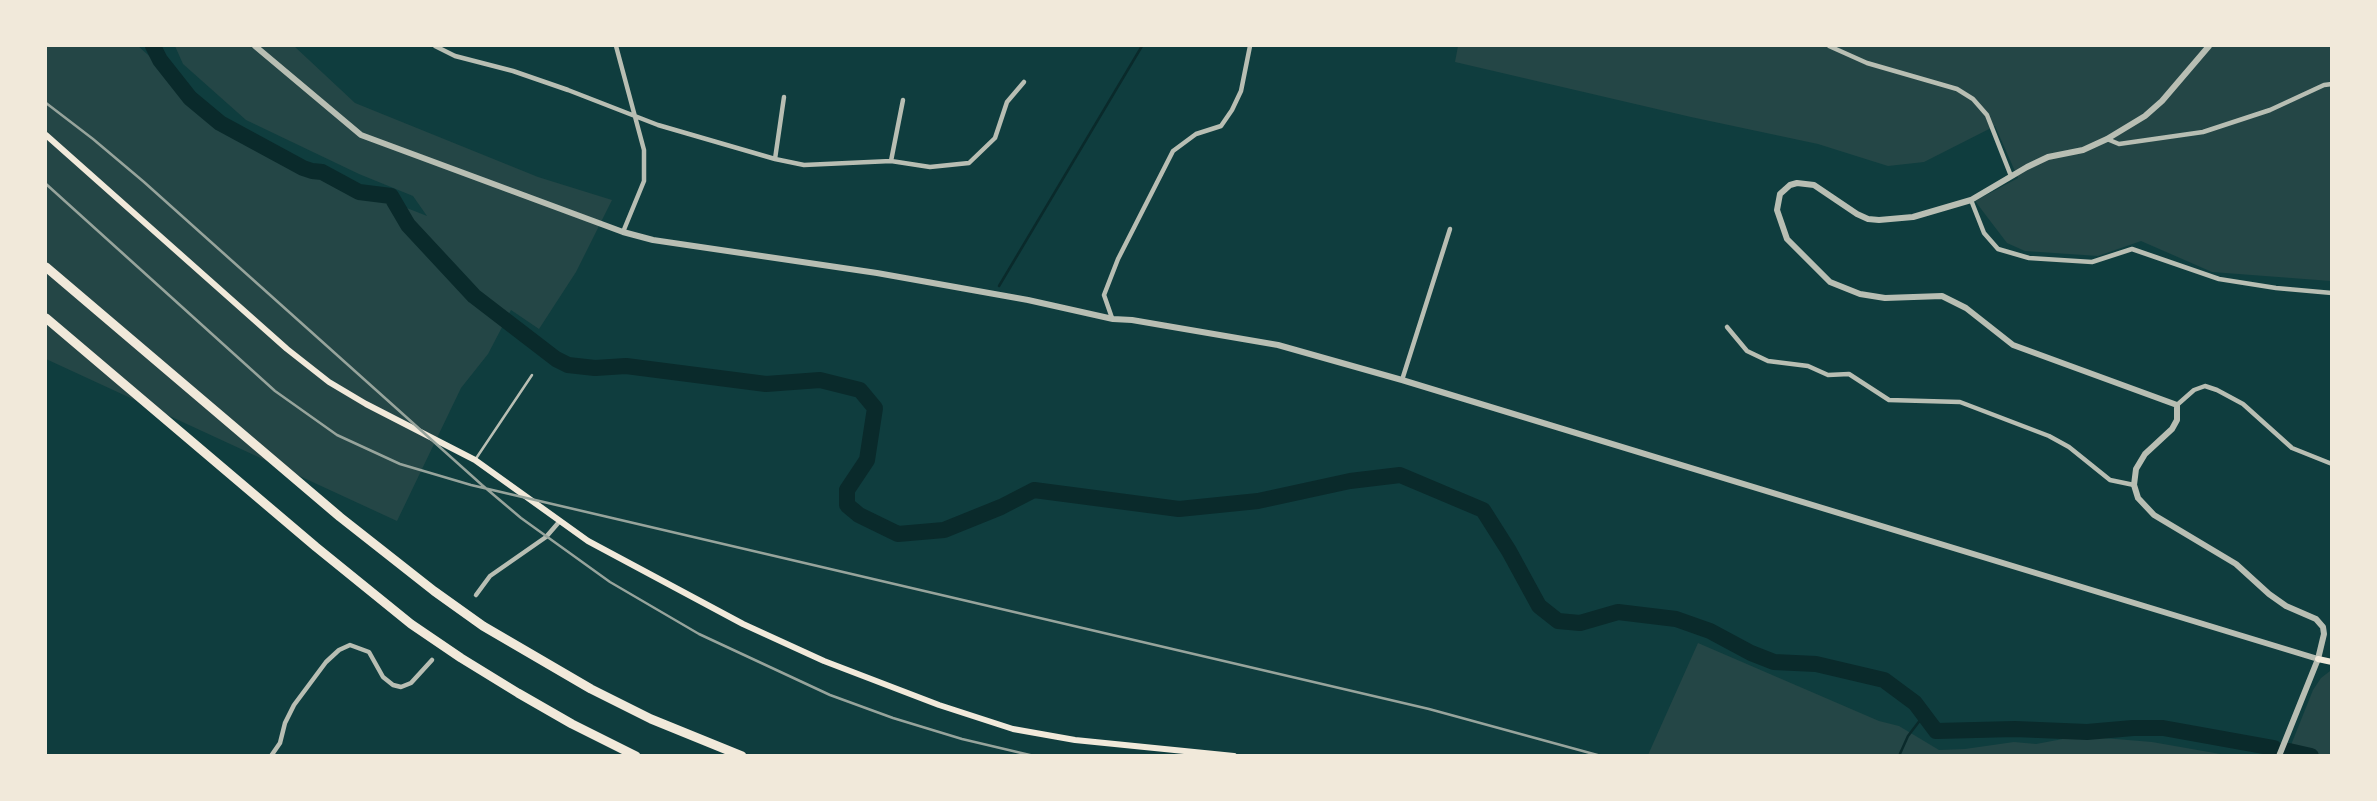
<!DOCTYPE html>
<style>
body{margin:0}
#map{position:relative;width:2377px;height:801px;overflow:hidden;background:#0f3d3e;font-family:Barlow,sans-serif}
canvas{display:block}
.frame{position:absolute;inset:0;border:47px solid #f1e9da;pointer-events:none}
</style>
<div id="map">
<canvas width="2377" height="801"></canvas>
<div class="frame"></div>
</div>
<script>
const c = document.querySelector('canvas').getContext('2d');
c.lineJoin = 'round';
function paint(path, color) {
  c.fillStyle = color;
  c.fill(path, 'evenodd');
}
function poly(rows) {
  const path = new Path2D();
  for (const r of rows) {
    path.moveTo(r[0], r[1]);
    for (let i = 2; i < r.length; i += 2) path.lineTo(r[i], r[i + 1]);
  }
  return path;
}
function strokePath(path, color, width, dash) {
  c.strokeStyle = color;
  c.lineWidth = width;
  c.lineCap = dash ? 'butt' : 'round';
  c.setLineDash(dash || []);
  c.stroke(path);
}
const green = poly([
 [46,46,138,46,251,146,427,216,413,196,359,174,246,120,183,64,175,46,294,46,355,103,538,177,612,200,576,272,539,329,511,310,488,354,461,388,397,521,46,359],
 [1458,46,2331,46,2331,281,2212,272,2141,241,2098,256,2025,251,2007,243,1975,201,2018,178,1995,126,1924,162,1888,166,1818,144,1691,117,1455,62],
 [1698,643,1879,721,1899,726,1939,750,1965,749,2014,742,2036,744,2079,736,2152,742,2226,755,1648,755],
 [2330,671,2331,755,2287,755,2313,690,2321,678]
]);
const stream = poly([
 [999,286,1142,46],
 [1899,756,1908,736,1924,715]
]);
const river = poly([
 [153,46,160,60,190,98,220,123,303,168,312,171,322,172,359,192,391,196,408,225,474,296,556,359,568,365,595,368,626,366,766,384,820,380,860,390,875,408,867,460,847,490,847,505,859,515,898,534,944,530,1001,507,1034,490,1179,509,1258,501,1350,481,1400,475,1483,510,1509,551,1539,606,1558,621,1580,623,1618,612,1676,619,1710,631,1751,653,1774,662,1816,664,1884,680,1915,703,1936,731,2015,729,2087,732,2133,728,2163,728,2274,748],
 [2289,751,2311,756]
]);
const service = poly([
 [475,460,532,375]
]);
const minor = poly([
 [435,46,455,56,513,71,568,90,658,125,775,159,804,165,891,161,930,167,969,163,995,138,1007,102,1024,82],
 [616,46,644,150,644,181,623,232],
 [1829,46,1867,63,1957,89,1973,99,1987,115,2011,176],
 [2107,139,2119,144,2203,132,2270,110,2324,85,2332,84],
 [775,159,784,97],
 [891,161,903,100],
 [1971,200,1984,233,1998,249,2029,258,2092,262,2132,249,2219,279,2276,288,2332,293],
 [1112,318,1104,295,1118,259,1173,151,1196,134,1221,126,1232,110,1241,91,1250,46],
 [1727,327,1747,351,1768,361,1808,366,1828,375,1849,374,1889,400,1960,402,2049,436,2069,447,2110,480,2134,485],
 [1402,380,1450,229],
 [2177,405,2194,390,2205,386,2217,390,2243,404,2292,448,2332,464],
 [476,595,490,576,546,537,559,522],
 [271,756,280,743,285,723,294,705,326,662,339,650,350,645,369,652,383,677,393,685,401,687,411,683,432,660]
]);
const tertiary = poly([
 [255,46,361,135,623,232,653,240,877,273,1028,300,1113,319,1132,320,1278,345,1402,380,2318,659],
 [2209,46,2162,101,2145,116,2107,139,2083,150,2048,157,2027,167,1971,200,1913,217,1879,220,1868,219,1857,214,1814,185,1797,183,1790,185,1780,194,1777,210,1787,239,1830,282,1860,294,1885,298,1942,296,1966,308,2013,345,2177,405,2177,420,2172,429,2145,454,2136,469,2134,485,2138,498,2154,515,2236,564,2269,594,2286,606,2316,619,2323,627,2324,634,2318,659,2279,756]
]);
const secondary = poly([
 [46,135,287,349,329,382,366,404,475,460,588,541,743,624,824,661,939,705,1013,729,1075,740,1234,756],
 [2318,659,2332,662]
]);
const motorway = poly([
 [46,267,340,517,434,591,483,626,591,689,651,719,742,756],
 [46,318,316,547,411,624,461,658,518,693,572,724,636,756]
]);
const rail = poly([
 [46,103,93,139,144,182,482,485,521,518,610,582,699,634,830,695,893,718,962,739,1034,756],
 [46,184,275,391,337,435,400,464,471,485,1429,709,1601,756]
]);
paint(green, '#244646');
strokePath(stream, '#0a2a2b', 2.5);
strokePath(river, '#0a2a2b', 16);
strokePath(service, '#b8beb3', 2.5);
strokePath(minor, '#b8beb3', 4.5);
strokePath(tertiary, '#b8beb3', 6);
strokePath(secondary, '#f1e9da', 6);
strokePath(motorway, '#f1e9da', 9);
strokePath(rail, '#97a49c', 2.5);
</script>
